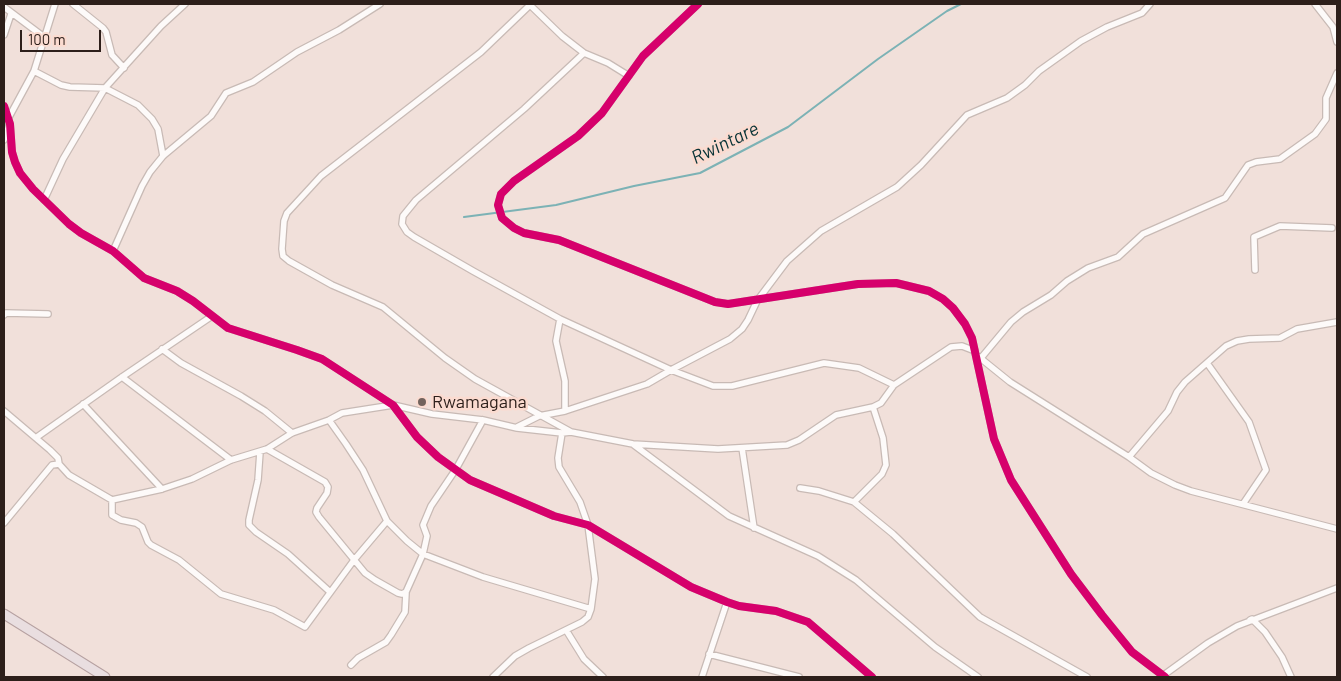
<!DOCTYPE html>
<style>
body{margin:0}
#map{position:relative;width:1341px;height:681px;overflow:hidden;background:#f1e0da;font-family:Barlow,sans-serif}
canvas{display:block}
.frame{position:absolute;inset:0;border:5px solid #2d1f1a;pointer-events:none}
.scale{position:absolute;left:20px;top:30px;width:81px;height:22px;box-sizing:border-box;border:2px solid #2d1f1a;border-top:0;padding-left:6px;font-size:15px;line-height:18px;white-space:nowrap;color:#2d1f1a;-webkit-text-stroke:4px #fbdbd0;paint-order:stroke}
</style>
<div id="map">
<canvas width="1341" height="681"></canvas>
<div class="frame"></div>
<div class="scale">100 m</div>
</div>
<script>
const c = document.querySelector('canvas').getContext('2d');
c.lineJoin = 'round';
function poly(rows) {
  const path = new Path2D();
  for (const r of rows) {
    path.moveTo(r[0], r[1]);
    for (let i = 2; i < r.length; i += 2) path.lineTo(r[i], r[i + 1]);
  }
  return path;
}
function strokePath(path, color, width, dash) {
  c.strokeStyle = color;
  c.lineWidth = width;
  c.lineCap = dash ? 'butt' : 'round';
  c.setLineDash(dash || []);
  c.stroke(path);
}
function drawText(font, color, halo, rows, align = 'center') {
  c.font = font + ' Barlow,sans-serif';
  c.lineWidth = 5;
  c.setLineDash([]);
  c.textBaseline = 'middle';
  c.strokeStyle = halo;
  c.fillStyle = color;
  for (const [text, x, y, turn = 0] of rows) {
    c.save();
    c.translate(x, y);
    c.rotate((+turn || 0) * Math.PI / 180);
    c.textAlign = isNaN(turn) ? turn : align;
    if (halo) c.strokeText(text, 0, 0);
    c.fillText(text, 0, 0);
    c.restore();
  }
}
const stream = poly([
 [464,217,556,205,634,186,700,173,788,127,878,59,947,11,961,4]
]);
const minor = poly([
 [73,4,103,28,106,32,112,55,124,68],
 [529,4,562,36,584,53,608,63,629,76],
 [698,4,643,56,602,113,578,136,514,181,501,194,498,205,502,218,514,228,524,233,559,240,715,302,728,304,858,284,896,283,929,291,943,299,953,308,965,324,972,338,994,439,1011,480,1071,574,1102,615,1132,652,1165,677],
 [1315,4,1333,27,1337,42],
 [530,5,481,52,321,176,287,213,284,221,282,249,283,256,289,261,332,285,383,307,445,358,475,379,571,432],
 [4,7,44,37],
 [4,35,11,14],
 [584,53,524,109,416,200,403,216,402,224,407,232,414,237,473,271,560,319,671,370,713,386,732,386,824,363,859,368,894,385],
 [34,71,61,85,70,87,105,88,138,105,152,119,158,129,163,156],
 [4,106,10,124,12,152,15,162,20,173,33,189,69,224,81,233,113,251,144,278,177,291,193,301,228,328,297,350,322,359,393,405,417,437,438,457,470,480,554,516,588,525,691,587,727,602,739,606,776,611,808,622,872,677],
 [8,119,34,71,55,4],
 [4,140,9,125],
 [44,200,63,159,105,88,161,26,185,4],
 [113,251,142,186,150,172,163,156,211,116,226,93,253,82,297,52,339,30,380,4],
 [1255,270,1254,237,1280,226,1332,228],
 [4,315,6,313,48,314],
 [560,319,556,341,565,381,565,411],
 [162,349,181,363,241,396,265,411,292,433],
 [979,357,1010,382,1129,457,1151,473,1175,485,1191,491,1337,529],
 [981,358,1011,322,1023,312,1051,295,1067,281,1088,268,1118,257,1143,234,1225,198,1248,165,1256,162,1280,159,1315,134,1326,119,1326,98,1337,73],
 [1207,363,1249,422,1266,470,1243,504],
 [122,377,231,460],
 [83,404,162,489],
 [4,411,50,450,58,458,59,464],
 [329,420,346,444,363,470,387,521,407,541,423,554,483,577,591,609],
 [517,427,539,416,565,411,647,384,671,370,730,339,742,329,748,320,757,301,787,261,821,231,897,187,921,165,967,115,1007,98,1025,85,1039,71,1081,41,1107,27,1142,13,1150,4],
 [37,437,122,377,212,316],
 [634,445,729,516,818,556,856,580,935,647,978,677],
 [742,448,754,528],
 [267,449,325,482,328,487,327,493,317,508,316,512,319,517,365,573,375,580,398,593,402,594,406,592,423,554,427,536,423,525,431,506,456,469,483,420],
 [260,452,258,480,249,520,249,525,256,532,288,554,329,591],
 [1129,457,1168,411,1177,392,1185,382,1226,346,1237,341,1249,339,1280,338,1297,329,1337,322],
 [800,488,819,491,854,502,893,534,980,617,1087,677],
 [112,500,112,515,121,520,136,523,142,527,148,542,151,545,179,560,221,594,274,610,305,627,354,560,387,521],
 [854,502,882,474,886,465,883,438,873,407],
 [4,523,52,465,59,464,69,475,112,500,162,489,192,479,231,460,267,449,292,433,329,420,342,413,393,405,432,414,483,420,517,428,562,433,571,432,633,444,718,449,787,445,799,440,836,415,873,407,881,403,894,385,951,347,962,346,975,351],
 [1250,620,1252,619,1265,632,1282,657,1291,677],
 [566,630,584,659,603,677],
 [709,654,799,677],
 [351,665,358,658,386,642,391,635,405,612,406,593],
 [493,677,515,656,529,648,582,622,588,617,591,609,595,579,588,525,580,502,559,467,558,458,562,433],
 [702,677,727,602],
 [1161,677,1208,643,1237,626,1337,588]
]);
const trunk = poly([
 [4,614,105,677]
]);
const cycleway = poly([
 [698,4,643,56,602,113,578,136,514,181,501,194,498,205,502,218,514,228,524,233,559,240,715,302,728,304,858,284,896,283,929,291,943,299,953,308,965,324,972,338,994,439,1011,480,1071,574,1102,615,1132,652,1165,677],
 [4,106,10,124,12,152,15,162,20,173,33,189,69,224,81,233,113,251,144,278,177,291,193,301,228,328,297,350,322,359,393,405,417,437,438,457,470,480,554,516,588,525,691,587,727,602,739,606,776,611,808,622,872,677]
]);
const markers = [
 [422,402,5,"#72635d"]
];
const poiNames = [
 ["Rwamagana",432,402]
];
const waterNames = [
 ["Rwintare",725,143,-26]
];
strokePath(stream, '#7cb2b5', 2);
strokePath(minor, '#c8bab5', 8);
strokePath(trunk, '#b6a1a1', 11);
strokePath(minor, '#fdfaf9', 5.5);
strokePath(trunk, '#e9dee0', 9);
strokePath(cycleway, '#d6006c', 8);
for (const [x, y, r, color] of markers) {
  const dot = new Path2D();
  dot.arc(x, y, r, 0, 2 * Math.PI);
  c.fillStyle = color;
  c.fill(dot);
  strokePath(dot, '#fbdbd0', 2);
}
drawText('18px', '#2d1f1a', '#fbdbd0', poiNames, 'left');
drawText('italic 19px', '#073236', '#fbdbd0', waterNames);
</script>
